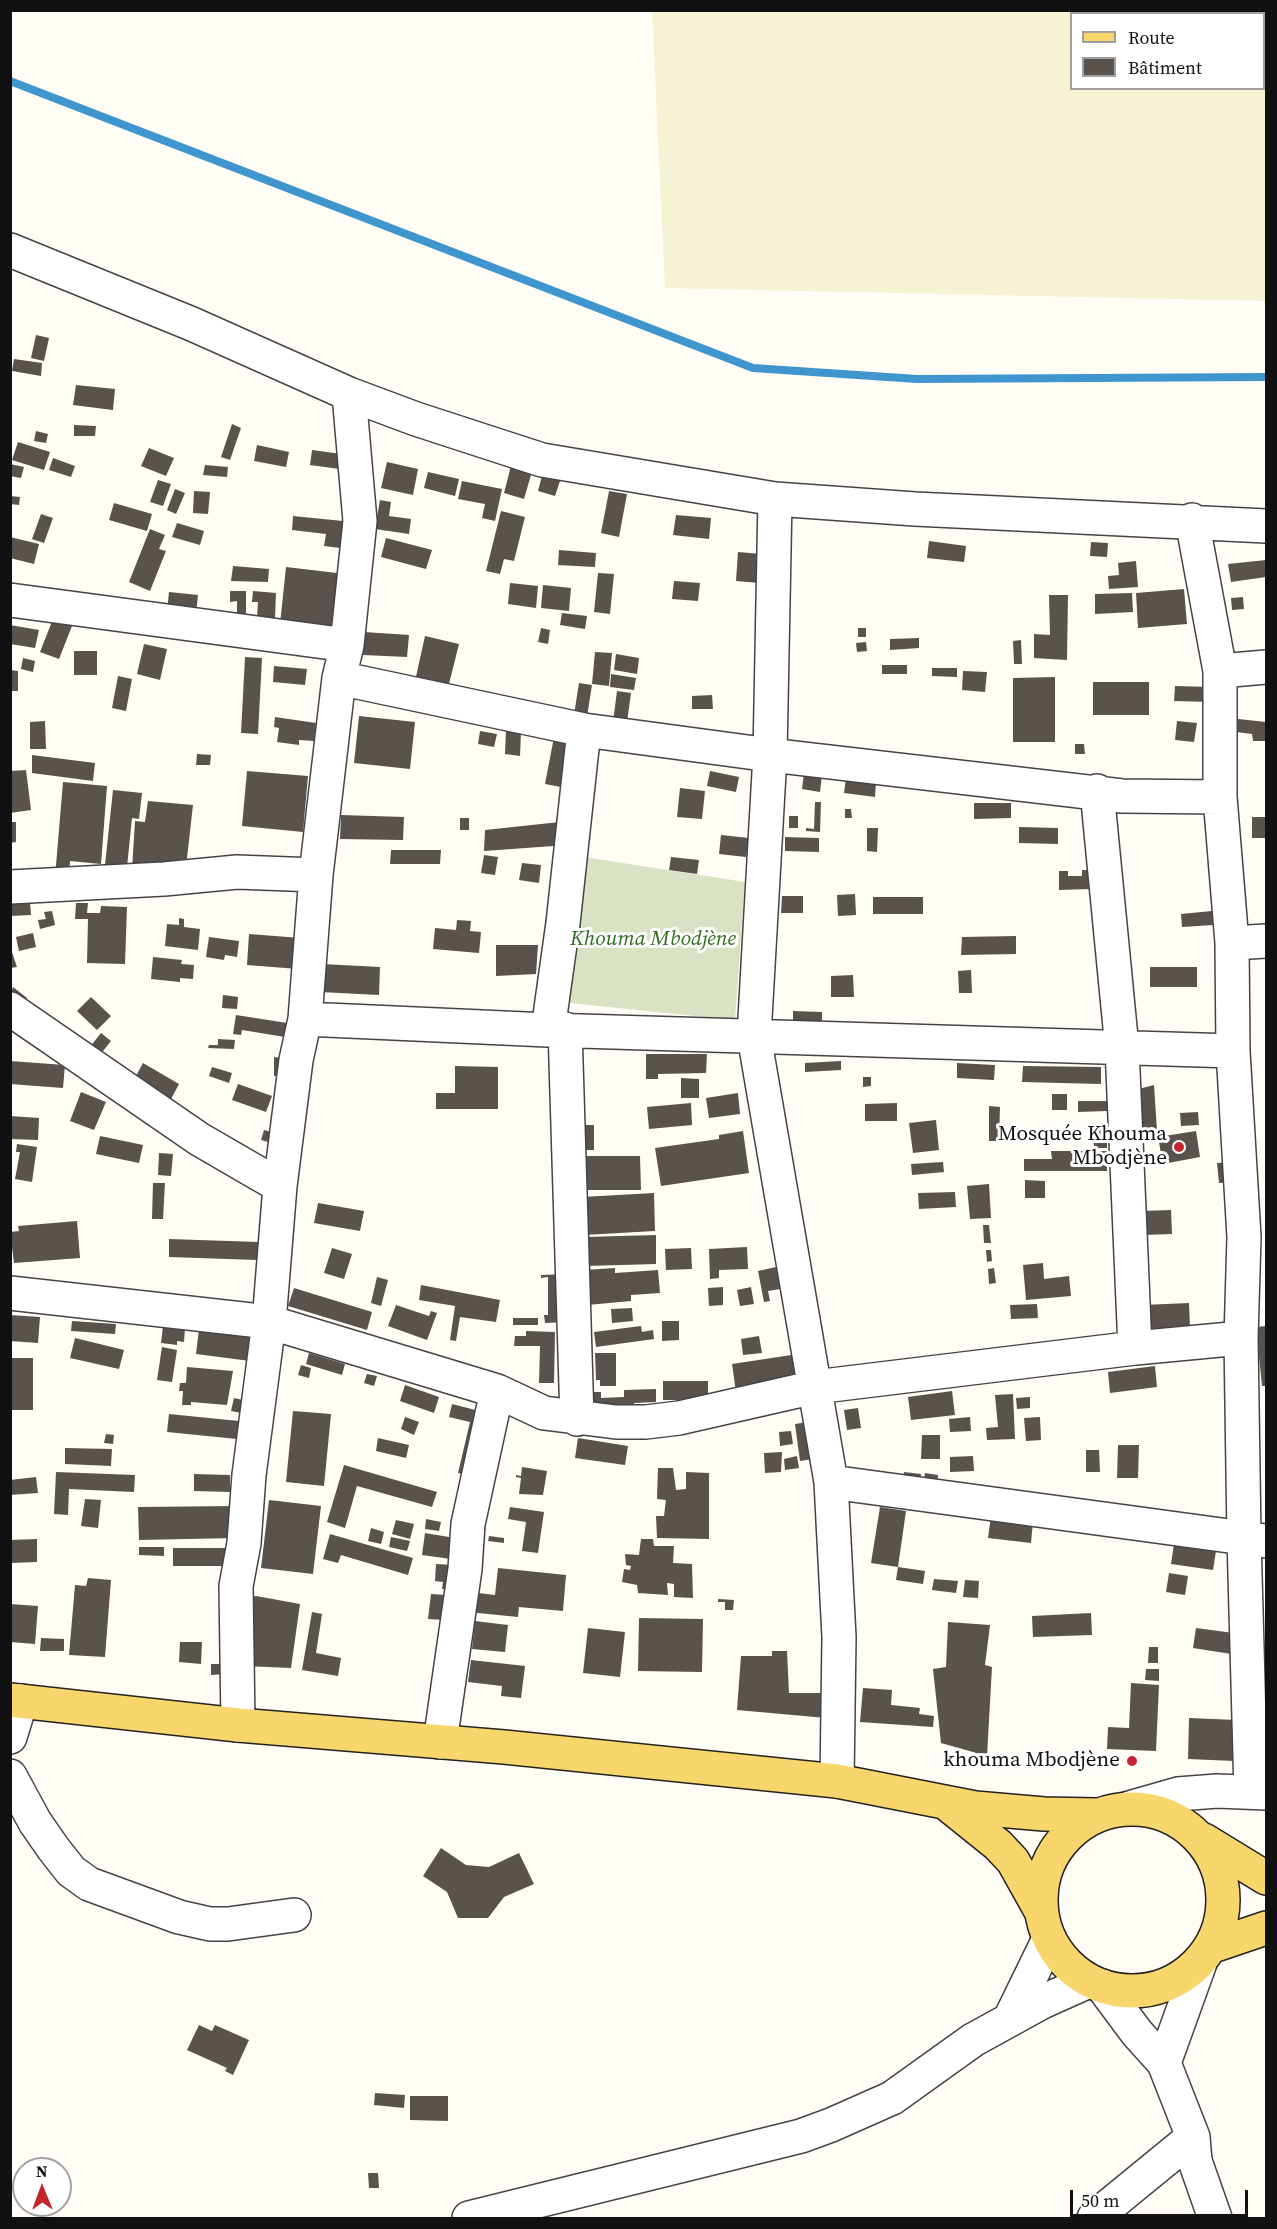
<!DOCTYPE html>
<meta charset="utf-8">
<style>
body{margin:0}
#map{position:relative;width:1277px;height:2229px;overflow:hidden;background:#fffdf5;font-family:"Source Serif 4",serif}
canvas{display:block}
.frame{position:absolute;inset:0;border:12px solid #111;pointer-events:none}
.legend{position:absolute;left:1070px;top:12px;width:195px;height:78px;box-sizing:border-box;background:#fff;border:2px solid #a0a0a0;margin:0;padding:8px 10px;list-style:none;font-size:18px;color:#111}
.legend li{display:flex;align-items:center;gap:12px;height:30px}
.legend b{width:30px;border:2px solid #a0a0a0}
.north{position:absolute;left:12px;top:2157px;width:60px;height:60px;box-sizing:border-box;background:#fff;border:2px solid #a0a0a0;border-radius:50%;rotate:359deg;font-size:16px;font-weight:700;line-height:24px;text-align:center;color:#111}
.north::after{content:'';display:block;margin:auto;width:21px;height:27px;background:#c4262e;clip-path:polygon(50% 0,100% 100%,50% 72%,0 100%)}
.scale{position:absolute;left:1070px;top:2190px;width:178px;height:27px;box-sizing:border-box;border:3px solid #111;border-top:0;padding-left:8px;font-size:18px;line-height:21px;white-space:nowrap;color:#111;-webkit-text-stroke:4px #fff;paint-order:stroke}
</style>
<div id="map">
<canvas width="1277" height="2229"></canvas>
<div class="frame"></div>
<ul class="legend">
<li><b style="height:8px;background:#f9d66b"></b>Route</li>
<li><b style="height:16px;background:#5a524d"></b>Bâtiment</li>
</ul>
<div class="north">N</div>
<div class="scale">50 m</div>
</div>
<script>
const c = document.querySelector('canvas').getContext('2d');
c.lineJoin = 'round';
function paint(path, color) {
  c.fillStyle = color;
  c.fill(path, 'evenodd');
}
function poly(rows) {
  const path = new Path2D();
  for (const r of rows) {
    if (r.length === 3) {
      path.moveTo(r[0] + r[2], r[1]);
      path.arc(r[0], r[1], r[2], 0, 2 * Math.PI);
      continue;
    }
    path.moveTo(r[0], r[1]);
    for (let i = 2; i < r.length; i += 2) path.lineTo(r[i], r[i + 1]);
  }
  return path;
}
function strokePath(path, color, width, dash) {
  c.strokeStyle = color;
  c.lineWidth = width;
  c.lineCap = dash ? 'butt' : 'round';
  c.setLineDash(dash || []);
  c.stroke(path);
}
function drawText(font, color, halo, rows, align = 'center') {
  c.font = font + ' "Source Serif 4",serif';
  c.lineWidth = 6;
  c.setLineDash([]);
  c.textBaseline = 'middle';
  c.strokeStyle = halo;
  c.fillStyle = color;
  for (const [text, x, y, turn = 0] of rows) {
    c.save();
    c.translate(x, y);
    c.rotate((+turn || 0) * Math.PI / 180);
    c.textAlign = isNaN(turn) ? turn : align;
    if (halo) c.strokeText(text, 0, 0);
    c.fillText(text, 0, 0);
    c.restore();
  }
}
const farmland = poly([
 [652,11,1266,11,1266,301,665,288],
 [1072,14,1264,14,1264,88,1072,88]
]);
const cemetery = poly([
 [584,857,745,882,735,1020,569,1003]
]);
const stream = poly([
 [10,81,753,368,917,379,1266,377]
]);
const building = poly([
 [36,335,49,338,44,361,31,358],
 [14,359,42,363,41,376,12,371],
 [76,385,115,389,113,410,73,405],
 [232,424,241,428,230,460,221,457],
 [74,425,96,426,95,436,74,436],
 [36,431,48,434,46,443,34,441],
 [18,442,50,452,44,470,12,460],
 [257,445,289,452,286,467,254,461],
 [149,448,174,458,166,476,141,466],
 [312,450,349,455,347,470,310,465],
 [53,458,75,466,71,477,49,470],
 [387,462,418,469,413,495,381,488],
 [512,462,533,468,524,499,504,493],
 [10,464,24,467,21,478,10,476],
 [205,465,228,467,227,477,203,475],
 [428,472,459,479,455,496,424,488],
 [543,472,561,478,555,496,538,491],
 [158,480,171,484,163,506,150,502],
 [462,481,502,489,495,521,482,518,485,504,458,499],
 [175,489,185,493,176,514,167,510],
 [194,491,210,492,208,514,193,513],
 [609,491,627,494,619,537,601,533],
 [10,496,20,497,19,505,10,504],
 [380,500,391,502,389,516,411,519,409,534,375,529],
 [114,503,152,514,147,531,109,520],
 [501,511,525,517,514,561,504,559,500,574,486,571],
 [41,514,53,518,44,543,32,539],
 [676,515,711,518,709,539,673,535],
 [293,516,343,521,340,548,324,546,326,534,292,530],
 [177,523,204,531,200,545,172,537],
 [150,529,165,535,159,549,166,551,150,591,129,582],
 [10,537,39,544,34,564,10,558],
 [386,538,432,550,426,569,381,557],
 [929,541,966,546,964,562,927,558],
 [1091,542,1108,543,1107,557,1090,556],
 [559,550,596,553,595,567,558,565],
 [738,552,761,554,759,583,736,581],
 [1266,560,1266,577,1231,582,1228,564],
 [1136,561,1138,587,1109,589,1108,576,1119,575,1118,563],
 [233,566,269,569,268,582,231,581],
 [286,567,337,573,331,630,280,624],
 [598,573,614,574,610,614,594,612],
 [674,581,700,583,698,601,672,599],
 [510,583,538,586,536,608,508,604],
 [543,585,571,588,569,611,541,608],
 [1184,589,1187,624,1138,628,1136,593],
 [230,591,246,591,246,614,237,614,237,601,230,602],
 [253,591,276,593,275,619,257,618,258,602,252,602],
 [169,592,198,595,196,614,167,611],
 [1132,593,1133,612,1095,614,1095,594],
 [1049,595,1068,595,1067,660,1034,658,1034,634,1050,635],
 [1243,597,1244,609,1232,610,1231,598],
 [562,613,587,616,585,629,560,625],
 [53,619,72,626,59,659,40,652],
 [10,625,39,630,35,648,10,644],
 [541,628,550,630,548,644,538,642],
 [858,628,866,628,866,637,858,637],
 [364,632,409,635,407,657,363,655],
 [425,636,459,644,448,688,415,681],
 [919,638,919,648,890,650,890,639],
 [1021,640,1022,664,1014,664,1013,641],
 [866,642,867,651,857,652,856,643],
 [144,644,167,649,160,680,137,674],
 [74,651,97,651,97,675,74,675],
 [595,652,612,653,609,686,592,684],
 [616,654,639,658,637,674,614,670],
 [245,657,262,658,258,734,241,733],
 [23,658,35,661,33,672,21,669],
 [882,665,907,665,907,674,882,674],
 [274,666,307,669,305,685,273,682],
 [932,668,957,668,957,677,932,676],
 [10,670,18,671,18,691,10,691],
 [963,671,987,672,985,692,962,690],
 [611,674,636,678,634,690,610,687],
 [118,676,132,679,126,711,112,708],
 [1055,677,1055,742,1013,742,1013,678],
 [1093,682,1149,682,1149,715,1093,715],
 [579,683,592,685,586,723,573,721],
 [1175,686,1211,687,1211,702,1174,701],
 [617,691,631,693,626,729,613,722],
 [712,695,713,709,692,709,692,696],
 [359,716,415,722,410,769,354,763],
 [275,717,316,723,314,741,299,740,299,745,277,742,279,728,274,727],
 [1238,719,1266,722,1266,741,1253,741,1252,734,1236,732],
 [45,721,46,749,30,749,30,722],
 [1177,721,1197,723,1194,742,1175,740],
 [506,730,521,732,520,756,505,754],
 [480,731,497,734,494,747,478,744],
 [554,737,575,741,566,788,545,784],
 [1075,744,1084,744,1085,754,1075,754],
 [197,754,211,755,210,765,196,765],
 [32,755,95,763,93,781,32,773],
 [26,770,31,810,10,813,10,771],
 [247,771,308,776,303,832,242,826],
 [710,771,739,777,736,792,707,786],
 [804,773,822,775,820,792,802,789],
 [846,778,876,782,875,797,844,793],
 [63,782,107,786,101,864,70,861,69,878,55,877],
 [680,788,705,791,702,819,677,817],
 [113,790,142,793,139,819,132,818,127,867,105,865],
 [148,801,193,805,186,867,132,869,135,821,145,822],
 [815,802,821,802,820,832,806,831,806,828,814,829],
 [974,803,1011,803,1011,818,974,819],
 [845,809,851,809,852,818,845,818],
 [341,815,404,817,403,840,340,839],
 [789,816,798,816,798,828,789,828],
 [1252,817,1266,817,1266,838,1252,838],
 [460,818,469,818,469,830,460,830],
 [569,821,567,845,484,851,485,830],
 [10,822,16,822,16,842,10,843],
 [1019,827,1058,828,1058,844,1019,843],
 [867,828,878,828,877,852,867,851],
 [721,835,749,838,746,857,719,854],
 [785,837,819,838,819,852,785,851],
 [391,850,441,850,440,864,390,864],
 [484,855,498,857,495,875,481,873],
 [671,857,699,860,697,874,669,870],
 [522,863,541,865,539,883,519,880],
 [1082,870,1090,870,1090,889,1059,890,1059,871,1068,871,1068,876,1082,876],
 [855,894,856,915,838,916,837,895],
 [782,896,803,896,803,913,781,913],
 [873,897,923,897,923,914,873,914],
 [30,901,31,915,10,916,10,903],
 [76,903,88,903,87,913,100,913,101,906,127,907,125,964,87,963,88,919,75,919],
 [52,911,55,925,40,929,38,920,46,919,44,912],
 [1212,911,1213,925,1182,927,1181,914],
 [179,918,184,919,184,927,200,929,198,950,165,946,167,924,179,925],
 [457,920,471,921,470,931,481,932,479,953,433,949,435,928,456,930],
 [33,933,36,947,19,951,16,937],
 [249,934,301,938,298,969,247,965],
 [1016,936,1016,954,961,955,962,937],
 [209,937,239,941,237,957,225,955,224,960,206,957],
 [496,945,538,945,536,974,496,976],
 [10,946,17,967,10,968],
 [153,957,182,960,181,964,194,965,193,979,180,978,180,982,151,979],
 [322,964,380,967,379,995,320,992],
 [1150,967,1197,967,1197,987,1150,987],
 [971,970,972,993,959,993,958,971],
 [853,975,854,997,831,997,831,976],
 [13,987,27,998,20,1006,10,998],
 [223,995,238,997,237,1009,222,1008],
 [91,997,111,1016,97,1030,77,1011],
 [793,1011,822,1012,822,1026,793,1025],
 [236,1015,287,1023,285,1037,242,1030,241,1035,233,1034],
 [101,1033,111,1041,99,1056,89,1048],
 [218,1039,235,1040,234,1049,208,1048,209,1045,218,1045],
 [646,1054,707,1054,706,1073,658,1074,658,1079,646,1079],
 [274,1057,283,1058,282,1076,274,1076],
 [10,1061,65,1065,63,1088,10,1084],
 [841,1061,841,1070,805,1072,805,1063],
 [143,1063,179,1084,171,1099,135,1078],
 [957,1063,995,1065,994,1080,957,1078],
 [455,1066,498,1067,498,1109,436,1109,436,1093,455,1093],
 [1023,1066,1101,1067,1101,1084,1022,1082],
 [212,1067,232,1073,229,1083,209,1076],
 [863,1077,871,1077,871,1086,863,1087],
 [681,1078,699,1079,699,1098,681,1098],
 [238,1084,272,1096,266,1112,232,1100],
 [1154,1085,1157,1130,1134,1130,1131,1091],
 [81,1092,106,1102,94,1130,70,1121],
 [738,1093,740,1114,709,1118,706,1098],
 [1052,1094,1067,1094,1067,1110,1052,1110],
 [1078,1101,1107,1101,1107,1111,1078,1112],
 [691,1103,692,1125,649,1129,647,1107],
 [897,1103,897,1121,865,1121,865,1104],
 [989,1106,1000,1107,999,1141,989,1141],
 [1198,1112,1199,1125,1181,1126,1180,1113],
 [10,1116,39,1118,38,1140,10,1139],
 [936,1120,939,1150,913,1153,909,1123],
 [1093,1123,1107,1123,1107,1148,1094,1148],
 [584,1125,594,1125,594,1150,584,1150],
 [264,1130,275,1133,272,1143,261,1140],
 [743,1131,749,1173,661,1186,655,1148,719,1139,719,1135],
 [1196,1131,1200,1157,1163,1164,1158,1137],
 [100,1136,143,1145,139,1163,96,1154],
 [17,1144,37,1147,32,1182,15,1179,20,1152,16,1152],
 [1051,1151,1107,1151,1107,1171,1024,1171,1024,1159,1052,1159],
 [159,1153,173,1154,171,1176,158,1175],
 [585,1156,640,1156,641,1190,585,1190],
 [943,1162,944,1172,912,1175,911,1164],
 [1231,1162,1233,1182,1219,1183,1217,1163],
 [1025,1180,1045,1181,1045,1198,1025,1198],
 [153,1183,165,1183,163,1219,152,1219],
 [989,1184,991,1218,970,1219,967,1186],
 [955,1192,956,1207,919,1209,918,1193],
 [654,1193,655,1231,584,1235,582,1197],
 [318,1203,364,1211,360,1231,314,1223],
 [1171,1210,1172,1234,1143,1235,1141,1211],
 [77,1221,80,1258,14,1263,10,1232,19,1231,18,1226],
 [983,1225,989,1225,991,1243,984,1243],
 [656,1235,656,1264,586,1266,585,1237],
 [169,1239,258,1242,257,1260,169,1257],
 [747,1247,748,1269,719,1270,719,1278,710,1279,709,1249],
 [332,1248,352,1254,344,1279,324,1273],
 [691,1248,692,1269,666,1270,665,1249],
 [986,1250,991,1250,992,1261,987,1262],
 [1043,1263,1044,1279,1069,1276,1071,1296,1026,1300,1023,1265],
 [776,1267,780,1289,768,1291,770,1301,764,1302,758,1271],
 [615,1268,615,1273,658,1270,660,1293,631,1295,631,1301,587,1305,584,1270],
 [994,1268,996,1283,989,1284,988,1269],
 [567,1274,568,1322,545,1323,544,1315,548,1315,548,1277,541,1278,541,1275],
 [377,1277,388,1280,381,1306,371,1303],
 [421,1285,500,1300,496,1322,460,1317,456,1341,450,1340,455,1306,419,1300],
 [723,1287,723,1305,709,1306,708,1288],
 [751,1287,754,1304,740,1306,737,1290],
 [294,1288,372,1312,367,1330,288,1306],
 [1189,1303,1190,1327,1143,1329,1143,1305],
 [1037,1304,1038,1318,1011,1319,1010,1305],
 [396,1305,429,1316,431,1311,437,1313,427,1340,388,1326],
 [632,1308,633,1321,612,1323,611,1309],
 [10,1315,40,1317,38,1343,10,1341],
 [513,1318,538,1318,538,1325,513,1325],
 [72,1321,116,1324,115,1334,71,1331],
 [662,1321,679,1321,679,1340,662,1341],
 [163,1326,185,1328,184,1342,177,1341,177,1345,161,1343],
 [641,1326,642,1332,653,1330,654,1339,596,1347,594,1332],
 [1266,1326,1266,1386,1262,1386,1256,1327],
 [199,1329,253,1337,250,1361,196,1354],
 [526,1331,555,1332,554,1383,539,1383,540,1346,514,1346,515,1336,526,1336],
 [759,1336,762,1353,743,1355,741,1339],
 [75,1338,124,1350,119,1369,70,1358],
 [162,1347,177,1350,172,1382,157,1380],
 [309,1353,345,1364,342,1375,306,1364],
 [595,1353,616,1353,616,1386,600,1386,600,1380,596,1380],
 [798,1354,802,1382,736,1392,732,1364],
 [10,1358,33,1358,33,1410,10,1410],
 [301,1365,311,1368,309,1378,298,1375],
 [1155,1366,1157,1387,1110,1393,1108,1372],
 [187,1367,233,1371,227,1405,191,1402,191,1405,182,1405,183,1391,179,1391,180,1383,186,1383],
 [367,1374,377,1376,374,1386,364,1383],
 [663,1381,708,1381,708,1400,663,1400],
 [405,1385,439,1397,434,1413,400,1401],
 [656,1389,656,1402,634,1403,635,1409,594,1410,594,1392,601,1392,601,1398,624,1397,624,1390],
 [952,1391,955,1415,911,1420,908,1397],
 [1013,1394,1015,1439,987,1440,986,1428,998,1427,995,1395],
 [1030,1397,1030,1408,1017,1409,1016,1398],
 [234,1398,243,1400,241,1413,231,1411],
 [452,1404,483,1412,468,1475,458,1473,470,1422,449,1417],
 [858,1408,861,1428,847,1430,844,1410],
 [293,1411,331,1414,324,1486,286,1482],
 [169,1414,239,1421,237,1439,167,1432],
 [405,1417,419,1422,414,1435,401,1429],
 [970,1417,971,1431,950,1432,949,1419],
 [1040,1417,1041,1440,1026,1441,1024,1418],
 [808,1422,813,1459,800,1461,795,1424],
 [791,1431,793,1444,780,1446,779,1432],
 [106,1434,114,1435,113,1444,104,1443],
 [922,1435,940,1435,940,1459,921,1459],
 [378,1438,409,1445,406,1458,376,1451],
 [578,1438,628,1446,625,1465,575,1458],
 [1118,1445,1139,1445,1138,1478,1117,1478],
 [65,1448,112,1449,111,1466,65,1464],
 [1086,1450,1099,1450,1100,1472,1086,1472],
 [782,1452,781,1472,765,1473,764,1453],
 [797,1456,799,1468,785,1470,784,1459],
 [973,1456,974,1471,950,1472,950,1457],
 [344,1465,437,1492,432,1507,357,1486,345,1528,327,1522],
 [522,1467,547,1471,543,1495,519,1494,521,1478,516,1477,516,1475,521,1476],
 [658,1468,673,1468,676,1490,686,1489,686,1472,709,1473,709,1539,657,1538,656,1516,664,1516,666,1500,657,1499],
 [56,1472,135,1475,134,1492,69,1489,68,1515,54,1514],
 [904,1472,921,1474,920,1487,902,1485],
 [925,1473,938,1475,937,1489,923,1487],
 [194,1474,230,1475,230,1492,194,1491],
 [36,1477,38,1493,10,1495,10,1480],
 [85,1499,101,1500,98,1528,81,1526],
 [269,1500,321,1506,313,1574,261,1568],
 [236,1506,236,1538,139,1540,138,1507],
 [510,1507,544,1512,538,1553,522,1551,526,1522,508,1519],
 [880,1507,906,1511,898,1567,925,1571,923,1584,896,1580,898,1567,871,1563],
 [991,1516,1033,1521,1031,1543,988,1538],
 [426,1519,441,1522,439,1531,425,1529],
 [396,1520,414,1524,410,1539,392,1534],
 [371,1528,384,1532,381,1544,368,1541],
 [425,1533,455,1538,451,1559,422,1555],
 [330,1534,413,1558,408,1575,341,1555,338,1563,323,1559],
 [489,1536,504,1538,504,1543,488,1541],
 [391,1537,410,1541,407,1551,389,1547],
 [37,1539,37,1562,10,1563,10,1540],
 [641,1539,653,1539,654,1546,674,1546,673,1563,692,1564,693,1598,674,1597,674,1584,667,1583,668,1595,638,1593,637,1585,622,1582,624,1569,630,1570,631,1566,626,1565,625,1554,639,1555],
 [1174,1544,1216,1551,1213,1570,1171,1564],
 [139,1547,164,1547,164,1556,139,1555],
 [173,1548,225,1548,225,1566,173,1566],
 [436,1564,453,1565,452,1590,442,1589,443,1582,435,1581],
 [498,1568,566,1575,563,1611,519,1607,518,1617,468,1612,470,1592,495,1595],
 [1169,1573,1188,1576,1185,1595,1166,1592],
 [88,1578,111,1580,105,1657,69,1655,75,1585,86,1586],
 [934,1579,958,1581,956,1593,932,1590],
 [965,1580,979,1581,978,1598,963,1597],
 [431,1594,447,1595,444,1620,428,1619],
 [256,1596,300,1604,291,1668,244,1666,242,1599],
 [718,1599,734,1600,733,1610,725,1610,725,1602,718,1602],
 [10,1604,38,1606,35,1644,10,1642],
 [312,1612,322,1614,316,1653,341,1658,338,1676,302,1670],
 [1091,1613,1092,1635,1033,1637,1032,1616],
 [639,1618,703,1619,702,1672,638,1671],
 [475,1621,508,1625,505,1652,472,1649],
 [948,1622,990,1625,985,1665,992,1667,987,1756,941,1743,933,1669,946,1667],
 [588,1628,625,1632,620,1677,583,1673],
 [1196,1628,1241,1634,1238,1655,1193,1648],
 [41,1638,64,1639,64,1651,40,1651],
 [180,1642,202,1642,201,1664,179,1662],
 [1149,1647,1158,1647,1158,1663,1148,1663],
 [772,1651,787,1651,789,1693,826,1693,826,1718,737,1710,741,1656,772,1656],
 [471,1660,525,1666,521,1698,501,1696,502,1686,468,1682],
 [211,1664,224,1664,225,1674,211,1675],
 [1146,1669,1159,1669,1159,1681,1145,1680],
 [1131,1683,1159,1685,1156,1751,1107,1749,1108,1727,1129,1728],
 [863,1688,892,1690,891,1705,920,1708,919,1714,934,1716,933,1727,860,1722],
 [1189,1718,1237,1720,1235,1761,1188,1759],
 [441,1848,466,1865,489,1867,519,1853,534,1884,504,1897,488,1918,458,1918,447,1892,423,1876],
 [199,2025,212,2031,215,2025,249,2040,233,2075,225,2071,227,2068,187,2050],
 [375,2093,405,2095,404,2108,374,2105],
 [410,2096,448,2096,448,2121,410,2120],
 [368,2173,378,2173,379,2188,369,2188]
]);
const minor = poly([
 [10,250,192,324,349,394,416,419,542,460,775,499,915,509,1266,526],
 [775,499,770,755,754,1036,831,1482,839,1637,837,1781],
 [1192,520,1220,671,1220,797,1232,943,1233,1051,1244,1237,1241,1338,1244,1538,1251,1792],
 [10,600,347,645,339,678,584,730,770,755,1122,796,1220,797],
 [347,645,360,521,349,394],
 [1220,671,1266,667],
 [1097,791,1122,1048,1135,1348],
 [10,887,164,879,237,872,316,875],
 [1232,943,1266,941],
 [10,1009,199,1139,280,1186],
 [305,1019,548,1030,1233,1051],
 [565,1029,577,1419],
 [548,1030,563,923,584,730],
 [10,1293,269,1322,497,1391,544,1413,616,1422,646,1422,679,1418,815,1387,1135,1348,1241,1338],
 [831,1482,1266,1541],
 [238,1725,236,1586,244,1543,249,1475,269,1322,280,1186,296,1060,305,1019,316,875,339,678],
 [10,1737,21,1701],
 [440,1742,465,1569,468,1524,497,1391],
 [10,1776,35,1822,53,1848,71,1871,89,1884,179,1917,210,1924,228,1924,294,1915],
 [1129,1808,1178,1794,1217,1791,1266,1793],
 [1102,1986,1137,2033,1164,2063,1193,2137,1195,2161,1215,2218],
 [1010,2019,1049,1939],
 [1164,2063,1200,1963],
 [469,2218,801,2136,831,2125,892,2098,973,2040,1042,2002,1089,1981],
 [1094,2218,1193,2137]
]);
const major = poly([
 [10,1700,238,1725,504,1747,837,1781,975,1808,1044,1814,1097,1815],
 [947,1804,998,1845,1013,1861,1041,1911],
 [1132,1900,91],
 [1204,1840,1266,1878],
 [1213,1946,1266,1928]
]);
const markers = [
 [1179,1147,6,"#c4262e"],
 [1132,1761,6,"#c4262e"]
];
const parkNames = [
 ["Khouma Mbodjène",653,940]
];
const poiNames = [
 ["Mosquée Khouma",1167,1135],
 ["Mbodjène",1167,1159],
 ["khouma Mbodjène",1120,1761]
];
paint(farmland, '#f6f3d4');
paint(cemetery, '#d9e3c4');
strokePath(stream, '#3f96cf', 8);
paint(building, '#5a524d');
strokePath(minor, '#444', 36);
strokePath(major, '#222', 36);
strokePath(minor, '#fff', 33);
strokePath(major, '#f9d66b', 33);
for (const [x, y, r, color] of markers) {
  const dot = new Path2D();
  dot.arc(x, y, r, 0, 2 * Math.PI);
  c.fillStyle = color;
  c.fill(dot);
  strokePath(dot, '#fff', 2);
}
drawText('italic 21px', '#2f6b1f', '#fff', parkNames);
drawText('21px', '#111', '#fff', poiNames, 'right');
</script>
